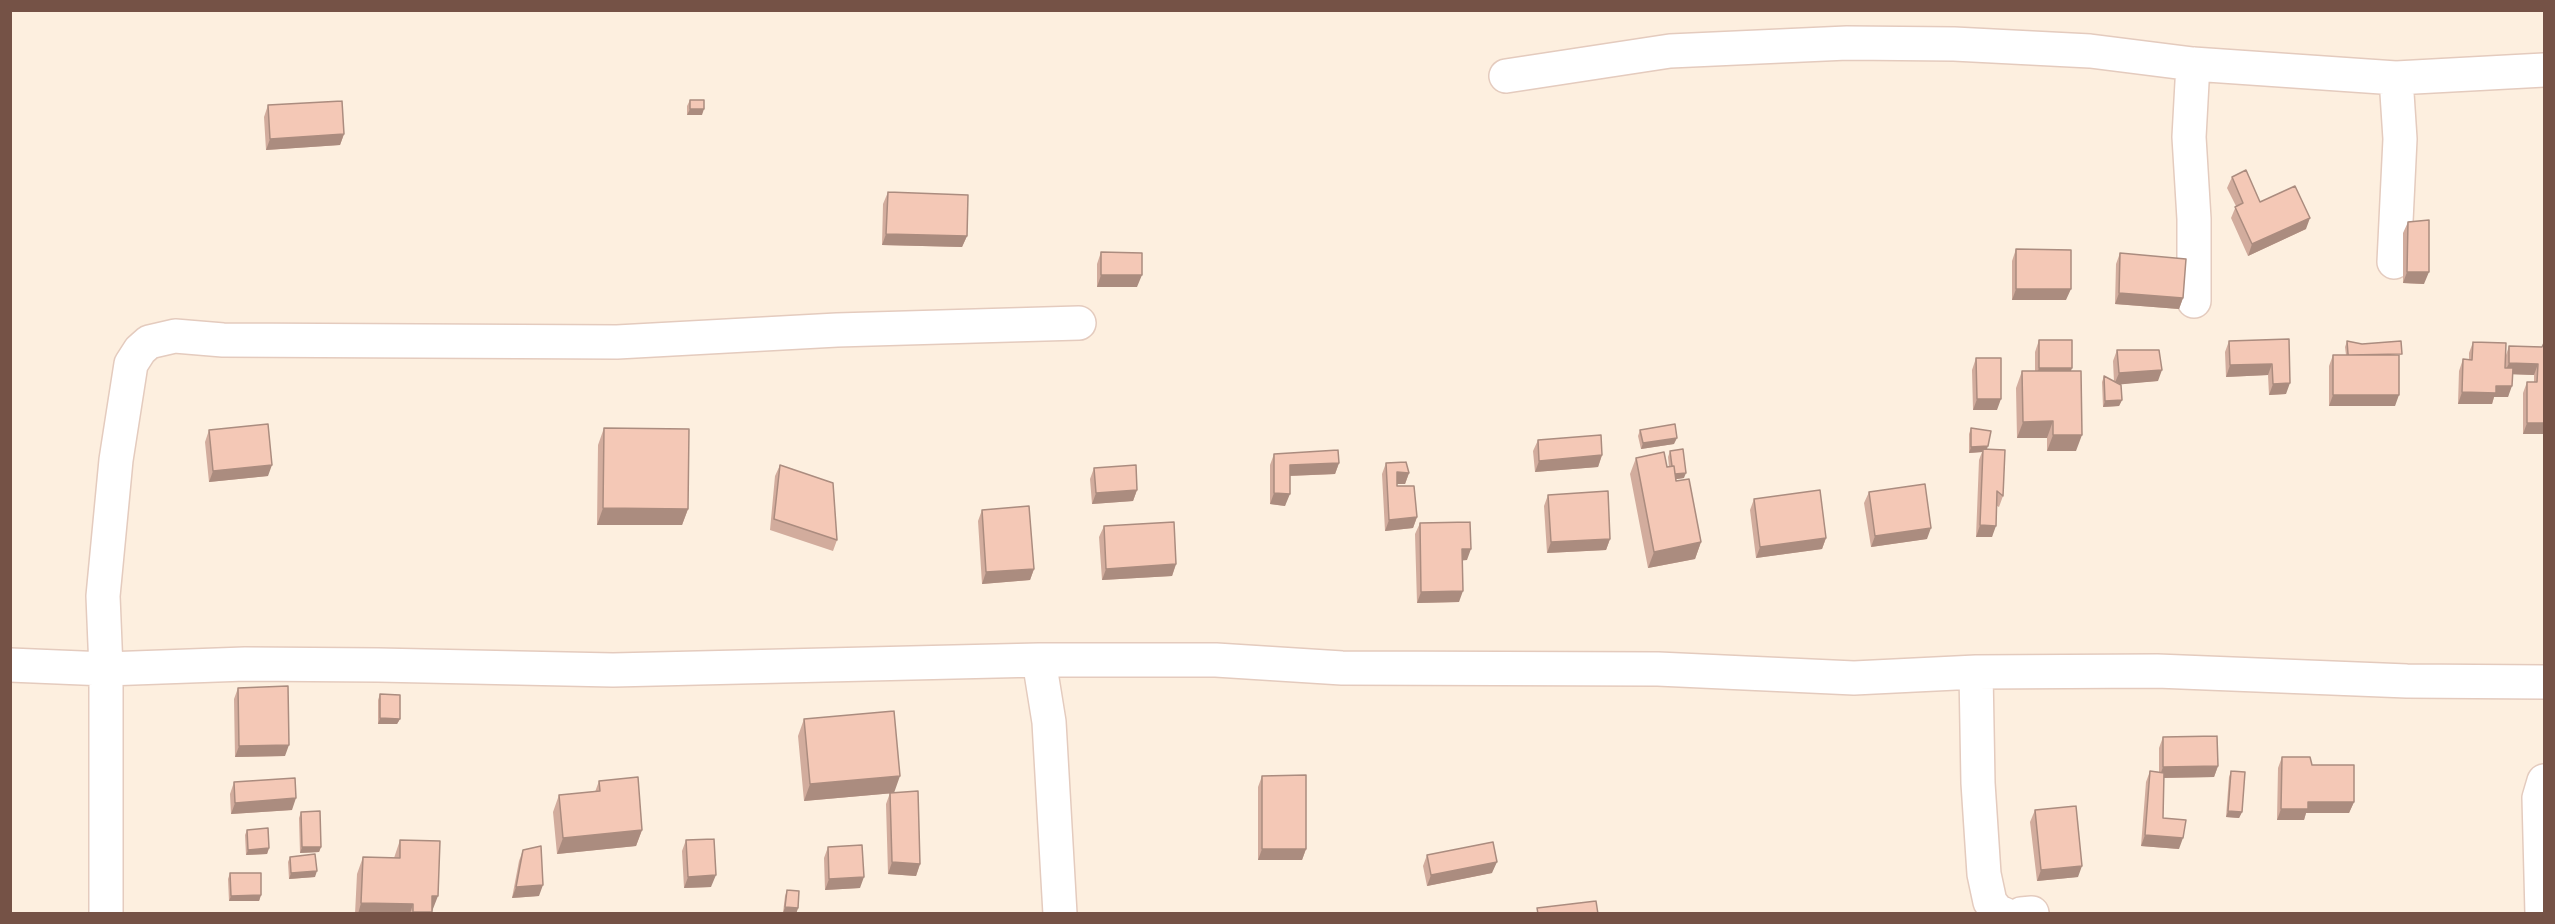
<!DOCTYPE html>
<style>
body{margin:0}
#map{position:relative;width:2555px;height:924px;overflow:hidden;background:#fdefdf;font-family:"Alegreya Sans",sans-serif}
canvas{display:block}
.frame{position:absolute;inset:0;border:12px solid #755246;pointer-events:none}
</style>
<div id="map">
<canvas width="2555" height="924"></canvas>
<div class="frame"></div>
</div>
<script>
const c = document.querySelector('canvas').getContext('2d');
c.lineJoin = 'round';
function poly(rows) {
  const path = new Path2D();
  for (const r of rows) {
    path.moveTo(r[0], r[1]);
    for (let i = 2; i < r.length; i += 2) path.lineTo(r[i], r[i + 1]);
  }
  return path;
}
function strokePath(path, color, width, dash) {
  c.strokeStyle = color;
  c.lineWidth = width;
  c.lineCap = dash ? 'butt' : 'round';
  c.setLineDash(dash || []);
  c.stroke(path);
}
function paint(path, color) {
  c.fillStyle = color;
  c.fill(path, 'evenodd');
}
const minor = poly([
 [2193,64,2189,137,2194,219,2194,301],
 [1506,76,1670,51,1847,43,1954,44,2090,51,2193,64,2396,78,2544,70],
 [2394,262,2400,139,2396,78],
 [1039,660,1049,722,1060,914],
 [10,665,106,669,245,664,378,665,613,670,1039,660,1216,660,1342,668,1658,669,1854,678,1976,672,2157,671,2407,681,2544,682],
 [1976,672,1978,783,1984,874,1990,902,1998,912,2004,914],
 [106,914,106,669,103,596,116,460,131,364,140,350,149,342,175,336,223,340,617,342,837,330,1079,323],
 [2021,914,2032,913],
 [2542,914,2539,798,2544,781]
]);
const wall = poly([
 [690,100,702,115,687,115,687,106],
 [268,105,344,134,340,145,266,150,264,117],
 [2232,177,2260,202,2306,229,2248,256,2231,218,2236,206,2227,188],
 [888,192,967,236,962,247,882,245,883,204],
 [2408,222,2424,284,2403,283,2403,233],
 [2016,249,2066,300,2012,300,2012,261],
 [1101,252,1137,287,1097,287,1097,264],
 [2120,253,2183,298,2179,309,2115,304,2116,264],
 [2289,339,2286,394,2269,395,2268,375,2226,377,2225,352,2229,341],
 [2039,340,2071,371,2076,451,2047,451,2047,438,2017,438,2016,388,2022,371,2035,371,2035,352],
 [2347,341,2400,360,2399,360,2395,406,2329,406,2329,366,2333,355,2346,355,2345,347],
 [2473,342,2506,355,2509,346,2542,347,2544,343,2544,434,2523,434,2523,393,2527,382,2534,382,2534,375,2512,374,2508,397,2494,397,2492,404,2458,404,2459,371,2463,359,2469,359,2469,353],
 [2117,350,2158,381,2119,384,2122,400,2119,406,2103,407,2102,382,2104,376,2114,382,2113,361],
 [1976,358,1997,410,1973,410,1972,370],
 [604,428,688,509,682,525,597,525,598,445],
 [1971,428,1987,449,2003,496,1999,507,1997,506,1992,537,1976,537,1979,460,1982,452,1969,453,1969,434],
 [209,430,268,476,209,482,205,442],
 [1640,430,1674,444,1641,449,1638,436],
 [1538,440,1602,455,1598,467,1535,472,1533,451],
 [1670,451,1684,478,1676,479,1701,542,1695,559,1648,568,1630,474,1636,458,1667,467,1669,467,1668,457],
 [1274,454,1339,463,1335,474,1290,476,1285,506,1270,504,1270,465],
 [1386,463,1409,473,1405,484,1397,484,1397,486,1417,517,1413,528,1385,531,1382,474],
 [780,465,837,540,833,551,770,530,775,476],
 [1094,468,1137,490,1133,501,1092,504,1090,479],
 [1869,492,1927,539,1871,547,1864,503],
 [1548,495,1610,539,1606,550,1547,553,1544,506],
 [1754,499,1826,538,1822,549,1756,558,1750,510],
 [982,510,1034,569,1030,580,982,584,978,521],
 [1420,523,1467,560,1462,560,1459,602,1417,603,1415,534],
 [1104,526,1176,564,1172,576,1102,580,1099,537],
 [238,688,285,756,235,757,234,699],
 [380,694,400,719,397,724,378,724,378,700],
 [804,719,894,793,804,801,798,736],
 [2163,737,2218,766,2214,777,2164,778,2163,818,2179,849,2141,846,2146,782,2150,771,2159,772,2159,748],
 [2282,757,2312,765,2354,802,2349,813,2306,813,2304,820,2277,820,2278,768],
 [2231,771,2242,812,2239,818,2226,817,2229,777],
 [1262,776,1306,849,1302,860,1258,860,1258,787],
 [599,781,642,830,636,846,557,854,553,812,559,795,595,792],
 [234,782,292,810,231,814,230,794],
 [890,793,920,864,916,876,888,874,886,804],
 [2035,810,2078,877,2037,881,2030,822],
 [301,812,321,847,319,852,300,853,299,818],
 [247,830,269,848,267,854,246,855,245,835],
 [400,840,432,912,431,914,355,914,357,874,363,857,394,858],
 [686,840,711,887,684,888,682,851],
 [828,847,860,888,825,890,824,858],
 [523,850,539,896,512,898,519,861],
 [1427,855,1492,873,1427,886,1423,866],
 [290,857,315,877,289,879,288,862],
 [230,873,261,895,259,901,229,901,228,879],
 [787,890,798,908,796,914,783,913,785,896]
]);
const shadedWall = poly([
 [690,109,704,109,702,115,687,115],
 [344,134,340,145,266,150,270,139],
 [2310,218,2306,229,2248,256,2252,244],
 [886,234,967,236,962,247,882,245],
 [2407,272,2429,272,2424,284,2403,283],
 [1101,275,1142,275,1137,287,1097,287],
 [2016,289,2071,289,2066,300,2012,300],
 [2119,293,2183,298,2179,309,2115,304],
 [2509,363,2538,364,2534,375,2504,374],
 [2272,364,2268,375,2226,377,2230,365],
 [2039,368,2072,368,2068,380,2035,379],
 [2162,370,2158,381,2114,385,2119,373],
 [2290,383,2286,394,2269,395,2273,384],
 [2496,386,2512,386,2508,397,2494,397,2492,404,2458,404,2462,392],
 [2333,395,2399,395,2395,406,2329,406],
 [1977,399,2001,399,1997,410,1973,410],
 [2122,400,2119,406,2103,407,2105,401],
 [2053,421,2047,438,2017,438,2023,422],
 [2527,423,2544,423,2544,434,2523,434],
 [2053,435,2082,435,2076,451,2047,451],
 [1677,438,1674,444,1641,449,1643,443],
 [1988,446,1986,452,1983,449,1982,452,1969,453,1971,447],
 [1602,455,1598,467,1535,472,1539,461],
 [1339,463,1335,474,1286,476,1290,465],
 [272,465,268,476,209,482,213,471],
 [1397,472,1409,473,1405,484,1392,484],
 [1686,473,1684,478,1671,480,1673,474],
 [1137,490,1133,501,1092,504,1096,493],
 [1274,493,1290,494,1285,506,1270,504],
 [603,508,688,509,682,525,597,525],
 [1417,517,1413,528,1385,531,1389,520],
 [1980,525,1996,526,1992,537,1976,537],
 [1931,528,1927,539,1871,547,1875,536],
 [1826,538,1822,549,1756,558,1760,547],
 [1610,539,1606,550,1547,553,1551,542],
 [1701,542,1695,559,1648,568,1654,552],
 [1462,549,1471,549,1467,560,1458,561],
 [1176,564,1172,576,1102,580,1106,569],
 [1034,569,1030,580,982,584,986,572],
 [1463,591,1459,602,1417,603,1421,592],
 [380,718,400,719,397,724,378,724],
 [289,745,285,756,235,757,239,746],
 [2218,766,2214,777,2159,778,2163,767],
 [900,776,894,793,804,801,810,784],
 [296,798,292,810,231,814,235,803],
 [2308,802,2354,802,2349,813,2306,813,2304,820,2277,820,2281,809],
 [2228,811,2242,812,2239,818,2226,817],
 [642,830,636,846,557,854,563,838],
 [2145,835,2183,838,2179,849,2141,846],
 [302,847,321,847,319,852,300,853],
 [269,848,267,854,246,855,248,850],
 [1262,849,1306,849,1302,860,1258,860],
 [892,862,920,864,916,876,888,874],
 [1497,862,1492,873,1427,886,1431,875],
 [2082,866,2078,877,2037,881,2041,870],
 [317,871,315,877,289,879,291,873],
 [716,875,711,887,684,888,688,877],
 [864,877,860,888,825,890,829,879],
 [543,885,539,896,512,898,516,887],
 [261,895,259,901,229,901,231,896],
 [432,896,438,896,431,914,413,914,413,912],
 [361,903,413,904,410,914,358,914],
 [785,907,798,908,796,914,783,913]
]);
const building = poly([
 [690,100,704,100,704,109,690,109,690,100],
 [342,101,344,134,270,139,268,105,342,101],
 [2246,170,2260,202,2295,186,2310,218,2252,244,2235,207,2243,203,2232,177,2246,170],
 [888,192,968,195,967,236,886,234,888,192],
 [2429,220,2429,272,2407,272,2408,222,2429,220],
 [2016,249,2071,250,2071,289,2016,289,2016,249],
 [1101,252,1142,253,1142,275,1101,275,1101,252],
 [2120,253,2186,259,2183,298,2119,293,2120,253],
 [2289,339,2290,383,2273,384,2272,364,2230,365,2229,341,2289,339],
 [2039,340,2072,340,2072,368,2039,368,2039,340],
 [2347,341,2362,344,2401,341,2402,354,2349,355,2348,354,2347,341],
 [2473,342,2506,343,2505,368,2513,368,2512,386,2496,386,2496,393,2462,392,2463,359,2472,360,2473,342],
 [2544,343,2544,423,2527,423,2527,382,2537,382,2538,364,2509,363,2509,346,2542,347,2544,343],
 [2117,350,2159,350,2162,370,2119,373,2117,350],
 [2333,355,2399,355,2399,395,2333,395,2333,355],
 [1976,358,2001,358,2001,399,1977,399,1976,358],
 [2022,371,2081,371,2082,435,2053,435,2053,421,2023,422,2022,371],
 [2104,376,2121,385,2122,400,2105,401,2104,376],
 [268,424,272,465,213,471,209,430,268,424],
 [1675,424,1677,438,1643,443,1640,430,1675,424],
 [604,428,689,429,688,509,603,508,604,428],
 [1971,428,1991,431,1988,446,1971,447,1971,428],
 [1601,435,1602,455,1539,461,1538,440,1601,435],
 [1683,449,1686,473,1675,474,1674,466,1672,466,1670,451,1683,449],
 [1983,449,2005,450,2003,496,1997,491,1996,526,1980,525,1983,449],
 [1338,450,1339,463,1290,465,1290,494,1274,493,1274,454,1338,450],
 [1664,452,1667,467,1674,466,1676,481,1689,479,1701,542,1654,552,1636,458,1664,452],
 [1406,462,1409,473,1397,472,1397,486,1414,486,1417,517,1389,520,1386,463,1406,462],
 [780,465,833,483,837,540,774,519,780,465],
 [1136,465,1137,490,1096,493,1094,468,1136,465],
 [1925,484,1931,528,1875,536,1869,492,1925,484],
 [1820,490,1826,538,1760,547,1754,499,1820,490],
 [1608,491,1610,539,1551,542,1548,495,1608,491],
 [1029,506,1034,569,986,572,982,510,1029,506],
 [1174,522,1176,564,1106,569,1104,526,1174,522],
 [1470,522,1471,549,1462,549,1463,591,1421,592,1420,523,1470,522],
 [288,686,289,745,239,746,238,688,288,686],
 [380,694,400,695,400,719,380,718,380,694],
 [894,711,900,776,810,784,804,719,894,711],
 [2217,736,2218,766,2163,767,2163,737,2217,736],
 [2282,757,2310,757,2312,765,2354,765,2354,802,2308,802,2308,809,2281,809,2282,757],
 [2150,771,2164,773,2163,818,2186,820,2183,838,2145,835,2150,771],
 [2231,771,2245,772,2242,812,2228,811,2231,771],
 [1306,775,1306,849,1262,849,1262,776,1306,775],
 [638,777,642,830,563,838,559,795,600,791,599,781,638,777],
 [295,778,296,798,235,803,234,782,295,778],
 [918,791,920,864,892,862,890,793,918,791],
 [2076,806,2082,866,2041,870,2035,810,2076,806],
 [320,811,321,847,302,847,301,812,320,811],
 [268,828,269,848,248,850,247,830,268,828],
 [714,839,716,875,688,877,686,840,714,839],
 [400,840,440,841,438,896,432,896,432,912,413,912,413,904,361,903,363,857,400,858,400,840],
 [1493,842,1497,862,1431,875,1427,855,1493,842],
 [862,845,864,877,829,879,828,847,862,845],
 [541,846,543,885,516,887,523,850,541,846],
 [315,854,317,871,291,873,290,857,315,854],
 [230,873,261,873,261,895,231,896,230,873],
 [787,890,799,891,798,908,785,907,787,890],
 [1596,901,1598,914,1538,914,1537,908,1596,901]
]);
strokePath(minor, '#e4cbbe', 36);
strokePath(minor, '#fff', 33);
paint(wall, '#d2ac9d');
paint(shadedWall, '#ab8c7f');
paint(building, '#f4c8b6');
strokePath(building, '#ab8c7f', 1.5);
</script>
